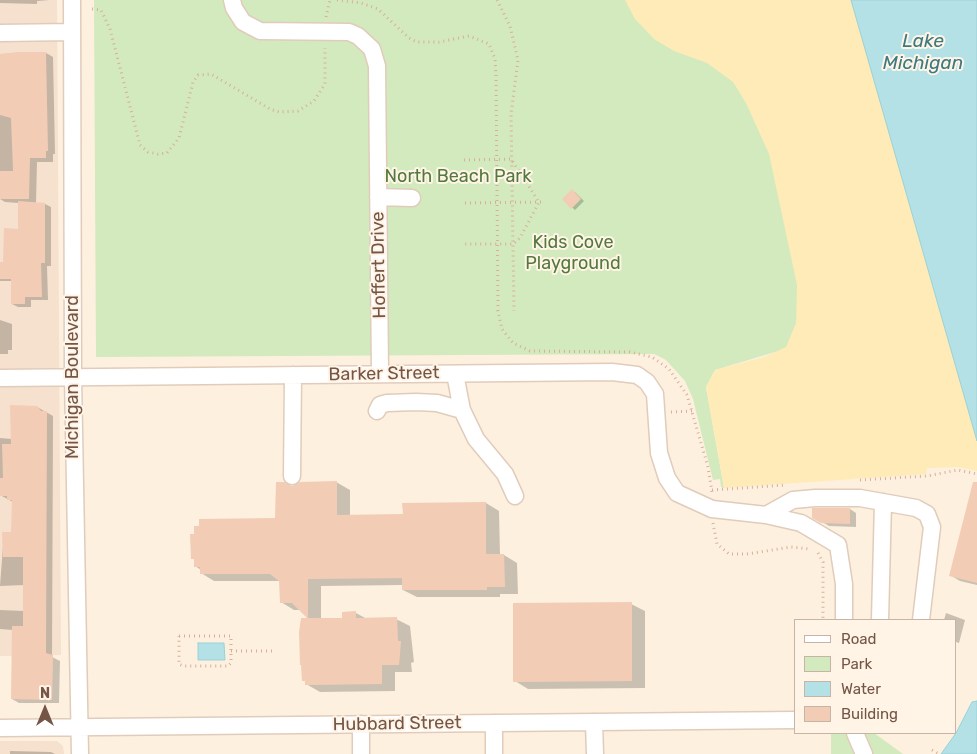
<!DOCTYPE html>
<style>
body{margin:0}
#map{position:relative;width:977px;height:754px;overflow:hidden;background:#fdf0df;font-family:Rubik,sans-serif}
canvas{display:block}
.legend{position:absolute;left:794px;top:619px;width:162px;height:115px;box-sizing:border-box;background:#fff4e6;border:1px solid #c7b4a6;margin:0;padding:6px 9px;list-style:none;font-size:15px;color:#745546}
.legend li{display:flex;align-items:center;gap:10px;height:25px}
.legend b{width:25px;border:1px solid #c7b4a6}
.north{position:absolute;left:20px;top:684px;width:50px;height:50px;-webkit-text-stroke:4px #fff4e6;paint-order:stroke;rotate:0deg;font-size:14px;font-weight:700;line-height:20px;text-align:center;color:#745546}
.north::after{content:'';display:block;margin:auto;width:18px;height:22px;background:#745546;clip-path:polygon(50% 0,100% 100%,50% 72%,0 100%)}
</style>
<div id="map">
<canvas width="977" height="754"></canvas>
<ul class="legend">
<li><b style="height:6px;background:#fff"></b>Road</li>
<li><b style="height:14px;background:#d2eabe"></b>Park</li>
<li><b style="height:14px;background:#b4e1e6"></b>Water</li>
<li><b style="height:14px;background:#f3ccb6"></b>Building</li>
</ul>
<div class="north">N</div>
</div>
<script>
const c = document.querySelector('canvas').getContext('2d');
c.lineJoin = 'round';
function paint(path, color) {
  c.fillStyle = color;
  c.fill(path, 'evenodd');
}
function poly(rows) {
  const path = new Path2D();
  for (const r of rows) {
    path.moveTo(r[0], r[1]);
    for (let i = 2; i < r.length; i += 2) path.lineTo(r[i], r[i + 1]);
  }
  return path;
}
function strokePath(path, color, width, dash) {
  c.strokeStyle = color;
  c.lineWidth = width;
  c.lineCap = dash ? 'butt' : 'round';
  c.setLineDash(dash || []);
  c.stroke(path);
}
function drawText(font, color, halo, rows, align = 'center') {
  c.font = font + ' Rubik,sans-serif';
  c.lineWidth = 4;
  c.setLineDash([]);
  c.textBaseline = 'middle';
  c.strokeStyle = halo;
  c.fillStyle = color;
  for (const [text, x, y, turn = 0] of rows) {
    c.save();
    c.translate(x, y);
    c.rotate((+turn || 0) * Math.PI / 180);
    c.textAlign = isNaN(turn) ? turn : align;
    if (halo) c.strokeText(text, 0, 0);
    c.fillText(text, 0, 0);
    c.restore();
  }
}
const residential = poly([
 [0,0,57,0,61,655,0,656],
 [0,741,57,741,63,746,64,754,0,754]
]);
const green = poly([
 [94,0,861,0,955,311,775,352,715,370,706,387,724,488,721,487,720,479,713,480,693,399,685,381,666,360,654,354,96,357],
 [831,733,874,733,903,754,831,754]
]);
const sand = poly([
 [625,0,861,0,977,358,977,471,959,467,927,468,926,474,724,488,706,387,715,370,764,357,786,347,796,323,797,285,769,154,746,103,733,82,707,63,674,51,654,39,635,19]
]);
const water = poly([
 [851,0,977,0,977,441,851,0],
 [198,643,224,643,225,660,198,660,198,643],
 [977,701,977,754,941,754,956,733,972,702,977,701]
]);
const shadow = poly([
 [0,0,50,0,37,1,37,4,0,3],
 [46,53,53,57,55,154,53,154,53,162,37,162,36,203,45,204,51,207,51,266,47,266,48,300,31,300,31,307,18,307,12,304,12,281,0,281,0,263,4,263,19,230,19,203,5,202,0,199,0,54],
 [575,192,584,201,575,210,563,199],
 [0,320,12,324,12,350,8,350,8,354,0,354],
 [37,407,53,416,52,657,60,661,59,703,19,703,12,699,13,630,0,629,0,610,24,611,24,585,0,586,4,533,13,533,13,502,0,495,0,438,12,439],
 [336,482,350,490,350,516,404,516,486,503,499,511,500,555,504,555,517,563,518,594,500,594,500,597,417,597,403,590,403,585,321,586,321,619,343,619,343,613,356,613,367,619,396,619,410,626,414,662,411,663,412,672,395,672,395,691,320,692,306,684,310,620,301,610,294,610,281,602,281,581,214,581,201,573,201,570,195,566,195,560,192,558,277,520,292,487],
 [977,507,977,585,960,581,950,575],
 [850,509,856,513,856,527,829,526,814,517],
 [631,604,645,611,645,688,528,689,515,681],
 [946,613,965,620,959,643,956,642,956,620,944,620],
 [10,751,51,752,55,754,10,754]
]);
const building = poly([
 [18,52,46,52,48,151,46,151,46,158,30,158,29,199,0,199,0,171,13,171,11,118,0,115,0,54],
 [572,189,581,199,571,209,562,199],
 [18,201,45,203,45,263,41,263,42,297,25,297,25,304,11,304,11,279,0,279,0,262,3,262,4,228,18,229],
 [10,405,37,406,41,411,47,411,46,653,53,655,52,700,11,699,12,626,23,626,23,557,3,557,2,532,11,532,12,500,7,500,7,496,0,496,0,478,3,478,2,444,11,444],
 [337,481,337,515,403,514,402,503,486,502,486,554,504,554,505,587,487,587,487,590,402,590,402,578,308,579,308,618,342,618,342,612,356,611,356,618,397,617,398,641,401,641,399,665,382,665,382,684,305,685,305,681,302,681,301,665,300,665,299,632,301,618,307,618,292,603,280,603,279,581,270,574,200,574,200,567,194,567,194,559,191,559,190,534,194,534,194,526,199,526,199,519,275,518,276,482,284,482,292,486,300,482],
 [973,482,977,482,977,583,949,576],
 [812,508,850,508,850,524,821,523,812,518],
 [632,602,632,681,513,682,513,603]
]);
const path = poly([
 [337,0,361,3,378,9,409,38,417,42,439,42,469,36,489,44,495,59,496,75,498,311,502,329,513,343,530,351,630,352,652,357,669,369,687,395,708,467,712,492],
 [497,0,510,26,518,60,511,114,514,311],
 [92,9,101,10,110,29,140,145,148,152,158,154,167,153,179,138,193,82,198,75,211,74,270,109,279,112,298,111,314,101,325,84,325,48],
 [326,17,330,0],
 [464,160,511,159,539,202,520,238,513,244,465,244],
 [465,203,542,202],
 [671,412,692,411],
 [860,480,927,476,958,470,977,474],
 [712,490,786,485],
 [713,523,717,544,729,554,747,554,791,547,810,549],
 [818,553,823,562,823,620],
 [179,636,231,636,231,663,228,666,183,666,179,664,179,636],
 [231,651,276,651],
 [932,750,939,754]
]);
const minor = poly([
 [72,0,73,377,80,754],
 [232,0,234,8,243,22,260,31,349,32,358,36,372,49,377,66,380,374],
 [0,33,72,32],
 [378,197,412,198],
 [455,374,462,410,476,439,505,474,515,496],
 [0,378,612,372,637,375,647,382,655,394,659,453,667,478,677,493,712,509,766,515,801,523,838,545,844,584,844,620],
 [377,411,380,405,387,403,416,402,437,403,462,410],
 [292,476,293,375],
 [766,515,793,500,815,498,860,498,916,508,927,514,932,527,921,620],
 [880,620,883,502],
 [594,722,595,754],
 [494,723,494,754],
 [361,724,361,754],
 [0,728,795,720],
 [855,733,864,754]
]);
const parkNames = [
 ["North Beach Park",458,177],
 ["Kids Cove",573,243],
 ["Playground",573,264]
];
const streetNames = [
 ["Hoffert Drive",379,265,-91],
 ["Barker Street",384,374,-1],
 ["Michigan Boulevard",73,377,-90],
 ["Hubbard Street",397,724,-1]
];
const waterNames = [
 ["Lake",923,42],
 ["Michigan",923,64]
];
paint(residential, '#f5e1ce');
paint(green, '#d2eabe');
paint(sand, '#feebb8');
paint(water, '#b4e1e6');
strokePath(water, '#9ad1d8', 1);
paint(shadow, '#0003');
paint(building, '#f3ccb6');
strokePath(minor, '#e1ccbb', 19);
strokePath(path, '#d7af9a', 3, [1, 4]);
strokePath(minor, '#fff', 16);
drawText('18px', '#537a3e', '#fff4e6', parkNames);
drawText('18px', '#745546', '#fff4e6', streetNames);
drawText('italic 19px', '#3d7981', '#fff4e6', waterNames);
</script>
